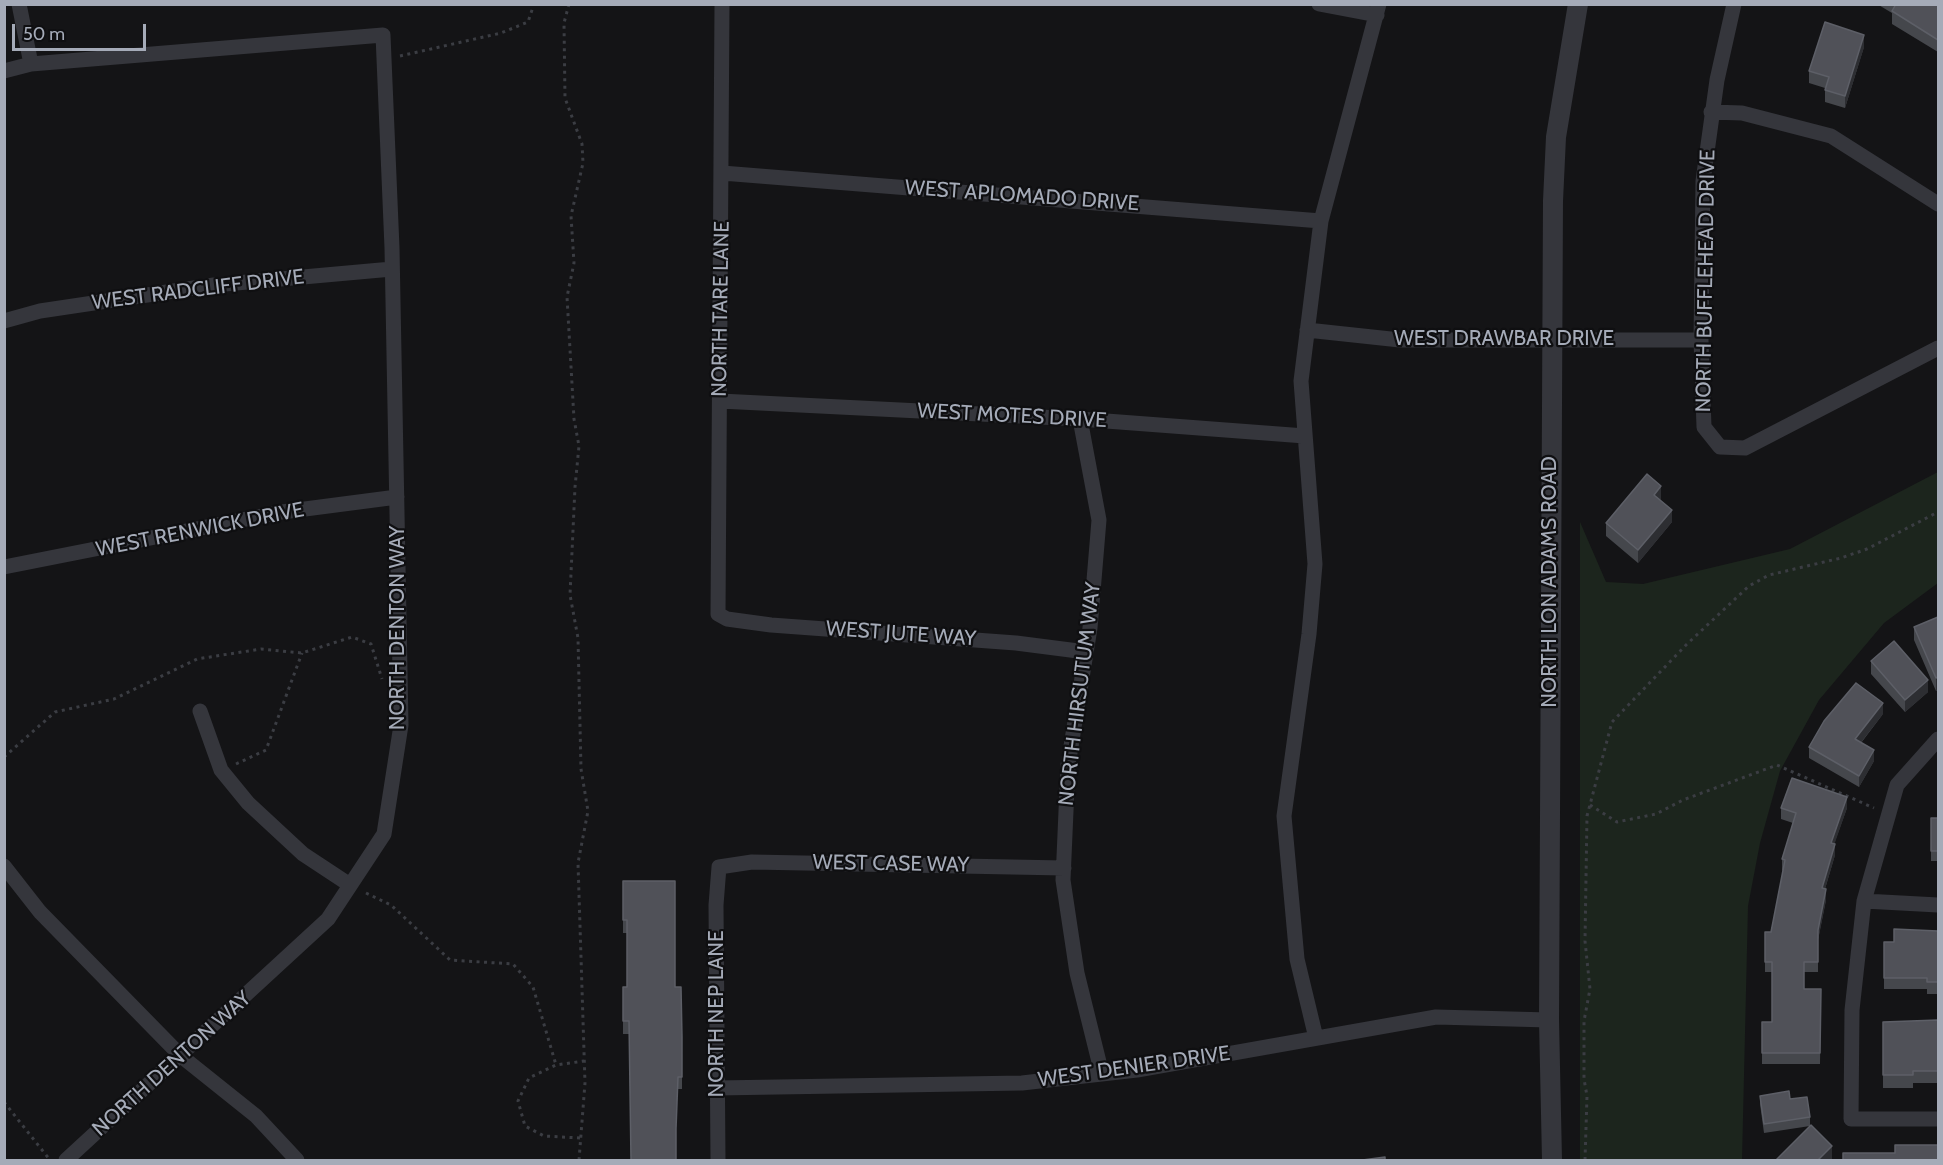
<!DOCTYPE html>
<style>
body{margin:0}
#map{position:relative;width:1943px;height:1165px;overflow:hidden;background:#141416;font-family:Cabin,sans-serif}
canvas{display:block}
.frame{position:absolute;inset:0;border:6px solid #a5abb8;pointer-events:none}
.scale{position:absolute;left:12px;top:24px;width:134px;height:27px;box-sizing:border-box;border:3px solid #a5abb8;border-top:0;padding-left:8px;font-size:18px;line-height:21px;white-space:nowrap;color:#a5abb8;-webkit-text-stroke:4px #0f0f11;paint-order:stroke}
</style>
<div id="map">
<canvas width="1943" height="1165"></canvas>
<div class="frame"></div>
<div class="scale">50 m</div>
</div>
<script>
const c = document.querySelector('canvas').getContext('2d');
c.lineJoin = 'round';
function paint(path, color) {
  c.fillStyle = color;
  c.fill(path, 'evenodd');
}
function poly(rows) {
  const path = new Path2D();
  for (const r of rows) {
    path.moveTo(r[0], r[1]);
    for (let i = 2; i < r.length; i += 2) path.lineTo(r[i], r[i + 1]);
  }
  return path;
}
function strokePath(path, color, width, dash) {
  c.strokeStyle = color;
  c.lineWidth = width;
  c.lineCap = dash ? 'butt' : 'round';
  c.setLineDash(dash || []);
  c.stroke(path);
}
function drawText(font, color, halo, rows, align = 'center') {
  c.font = font + ' Cabin,sans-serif';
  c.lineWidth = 4.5;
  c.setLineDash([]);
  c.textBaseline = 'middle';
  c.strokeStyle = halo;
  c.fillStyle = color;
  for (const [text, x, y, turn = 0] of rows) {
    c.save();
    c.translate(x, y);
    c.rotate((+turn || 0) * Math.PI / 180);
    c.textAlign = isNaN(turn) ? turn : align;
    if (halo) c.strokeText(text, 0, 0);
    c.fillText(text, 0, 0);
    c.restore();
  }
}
const green = poly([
 [1938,472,1938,583,1884,623,1819,700,1780,771,1760,843,1748,906,1742,1160,1580,1160,1580,522,1606,582,1643,584,1790,549]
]);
const path = poly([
 [569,4,564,23,565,98,582,144,583,163,571,216,574,263,567,297,574,419,579,446,575,487,570,595,578,638,581,769,588,811,578,863,585,1083,579,1160],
 [400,56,501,33,528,22,534,4],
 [4,757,55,712,114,699,197,659,261,649,302,653,352,637,371,644,382,679],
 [236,764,266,750,302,653],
 [1590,805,1617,822,1656,814,1683,800,1777,765,1874,808],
 [366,893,391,905,450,960,513,964,533,987,556,1065],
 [4,1102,50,1160],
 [580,1138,544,1136,525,1126,518,1101,529,1078,556,1065,584,1061],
 [1585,1160,1587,1096,1584,1079,1584,1021,1590,989,1585,941,1587,816,1612,722,1686,645,1749,586,1769,575,1841,558,1867,549,1938,512]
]);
const minor = poly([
 [19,4,31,64],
 [722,4,718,614,727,619,771,625,1016,643,1086,652],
 [1319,4,1377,15],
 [1734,4,1717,80,1703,181,1701,340,1704,427,1720,447,1745,448,1938,348],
 [4,71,31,64,383,35,392,248,401,725,384,834,328,919,66,1160],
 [1711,112,1742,113,1831,136,1938,204],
 [722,173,1321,221],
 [4,321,40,311,214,285,392,269],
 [1307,330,1400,340,1701,340],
 [720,401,1080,419,1305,436],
 [1080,419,1099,520,1090,628,1068,765,1063,880,1077,973,1102,1074],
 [4,567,282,512,397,497],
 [200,711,221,770,248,803,303,854,350,885],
 [1938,739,1897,785,1864,901,1852,1010,1851,1119,1938,1119],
 [4,866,40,912,181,1056,256,1116,297,1160],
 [1864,901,1938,905],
 [1316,1038,1297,959,1284,816,1309,634,1315,564,1301,381,1321,221,1379,4],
 [717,1088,1022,1083,1137,1070,1436,1017,1549,1020],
 [718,1160,716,905,719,867,752,862,1064,868]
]);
const tertiary = poly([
 [1552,1160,1549,1020,1553,201,1556,137,1578,4]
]);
const wall = poly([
 [1877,4,1938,4,1938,52,1892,24,1892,13],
 [1864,47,1845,108,1825,102,1825,88,1809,83,1809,71],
 [1661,499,1660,500,1672,522,1638,563,1606,536,1606,523],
 [1938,617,1938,690,1936,691,1914,640,1914,627],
 [1871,661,1928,692,1905,712,1871,674],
 [1883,714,1861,743,1874,761,1859,787,1809,758,1809,747],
 [1781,808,1847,808,1834,844,1835,855,1825,889,1826,900,1818,940,1818,972,1804,972,1804,989,1821,989,1820,1064,1762,1064,1762,1022,1772,1022,1772,972,1765,972,1765,932,1771,932,1783,871,1782,870,1782,859,1793,823,1781,819],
 [1931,818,1938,818,1938,861,1931,861],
 [623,881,675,987,682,1037,682,1089,678,1089,629,1034,623,1034,623,987,627,987,627,933,623,933],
 [1938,931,1938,994,1927,994,1927,989,1884,989,1884,942,1894,942],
 [1938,1020,1938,1083,1913,1083,1913,1088,1883,1088,1883,1022],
 [1760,1096,1810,1117,1810,1126,1764,1133,1760,1104]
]);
const shadedWall = poly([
 [1864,35,1864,47,1845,108,1845,96],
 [1661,486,1661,499,1654,507,1654,495],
 [1672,510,1672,522,1638,563,1638,550],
 [1938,677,1938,690,1936,691,1936,678],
 [1928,680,1928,692,1905,712,1905,700],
 [1883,703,1883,714,1855,750,1855,739],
 [1874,750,1874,761,1859,787,1859,776],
 [1847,797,1847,808,1831,854,1831,843],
 [1835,844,1835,855,1822,899,1822,888],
 [1826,889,1826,900,1818,940,1818,930],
 [1832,1146,1832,1159,1830,1161,1817,1161]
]);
const building = poly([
 [1896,4,1938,4,1938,40,1892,11,1896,4],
 [1825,22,1864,35,1845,96,1825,90,1829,77,1809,71,1825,22],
 [1647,474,1661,486,1654,495,1672,510,1638,550,1606,523,1647,474],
 [1938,617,1938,677,1936,678,1914,627,1938,617],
 [1894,641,1928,680,1905,700,1871,661,1894,641],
 [1856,683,1883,703,1855,739,1874,750,1859,776,1809,747,1824,721,1856,683],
 [1792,778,1847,797,1831,843,1835,844,1822,888,1826,889,1818,930,1818,962,1804,962,1804,989,1821,989,1820,1053,1762,1053,1762,1022,1772,1022,1772,962,1765,962,1765,932,1771,932,1785,860,1782,859,1796,813,1781,808,1792,778],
 [1931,818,1938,818,1938,851,1931,851,1931,818],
 [623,881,675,881,675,987,681,987,682,1037,682,1077,678,1077,676,1129,676,1161,631,1161,629,1021,623,1021,623,987,627,987,627,920,623,920,623,881],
 [1894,929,1938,931,1938,982,1927,982,1927,978,1884,978,1884,942,1894,942,1894,929],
 [1938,1020,1938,1071,1913,1071,1913,1075,1883,1075,1883,1022,1938,1020],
 [1789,1091,1790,1099,1807,1097,1810,1117,1764,1124,1760,1096,1789,1091],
 [1811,1125,1832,1146,1817,1161,1775,1161,1811,1125],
 [1895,1145,1938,1145,1938,1161,1843,1161,1843,1153,1895,1153,1895,1145],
 [1385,1157,1385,1161,1355,1161,1385,1157]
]);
const streetNames = [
 ["WEST APLOMADO DRIVE",1022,196,4],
 ["NORTH BUFFLEHEAD DRIVE",1706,281,-89],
 ["WEST RADCLIFF DRIVE",198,290,-7],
 ["NORTH TARE LANE",721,309,-89],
 ["WEST DRAWBAR DRIVE",1504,339],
 ["WEST MOTES DRIVE",1012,416,3],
 ["WEST RENWICK DRIVE",200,530,-11],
 ["NORTH LON ADAMS ROAD",1550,582,-90],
 ["NORTH DENTON WAY",398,628,-90],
 ["WEST JUTE WAY",901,634,4],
 ["NORTH HIRSUTUM WAY",1080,694,-83],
 ["WEST CASE WAY",891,864,1],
 ["NORTH NEP LANE",717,1014,-90],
 ["NORTH DENTON WAY",172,1064,-42],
 ["WEST DENIER DRIVE",1134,1067,-8]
];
paint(green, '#1c251d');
strokePath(path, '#3b3d43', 3, [3, 4.5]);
strokePath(minor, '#35363c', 15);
strokePath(tertiary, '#35363c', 20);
paint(wall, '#45474c');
paint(shadedWall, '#2d2e32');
paint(building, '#505158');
strokePath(building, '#5d5f67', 1.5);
drawText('21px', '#a5abb8', '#0f0f11', streetNames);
</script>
